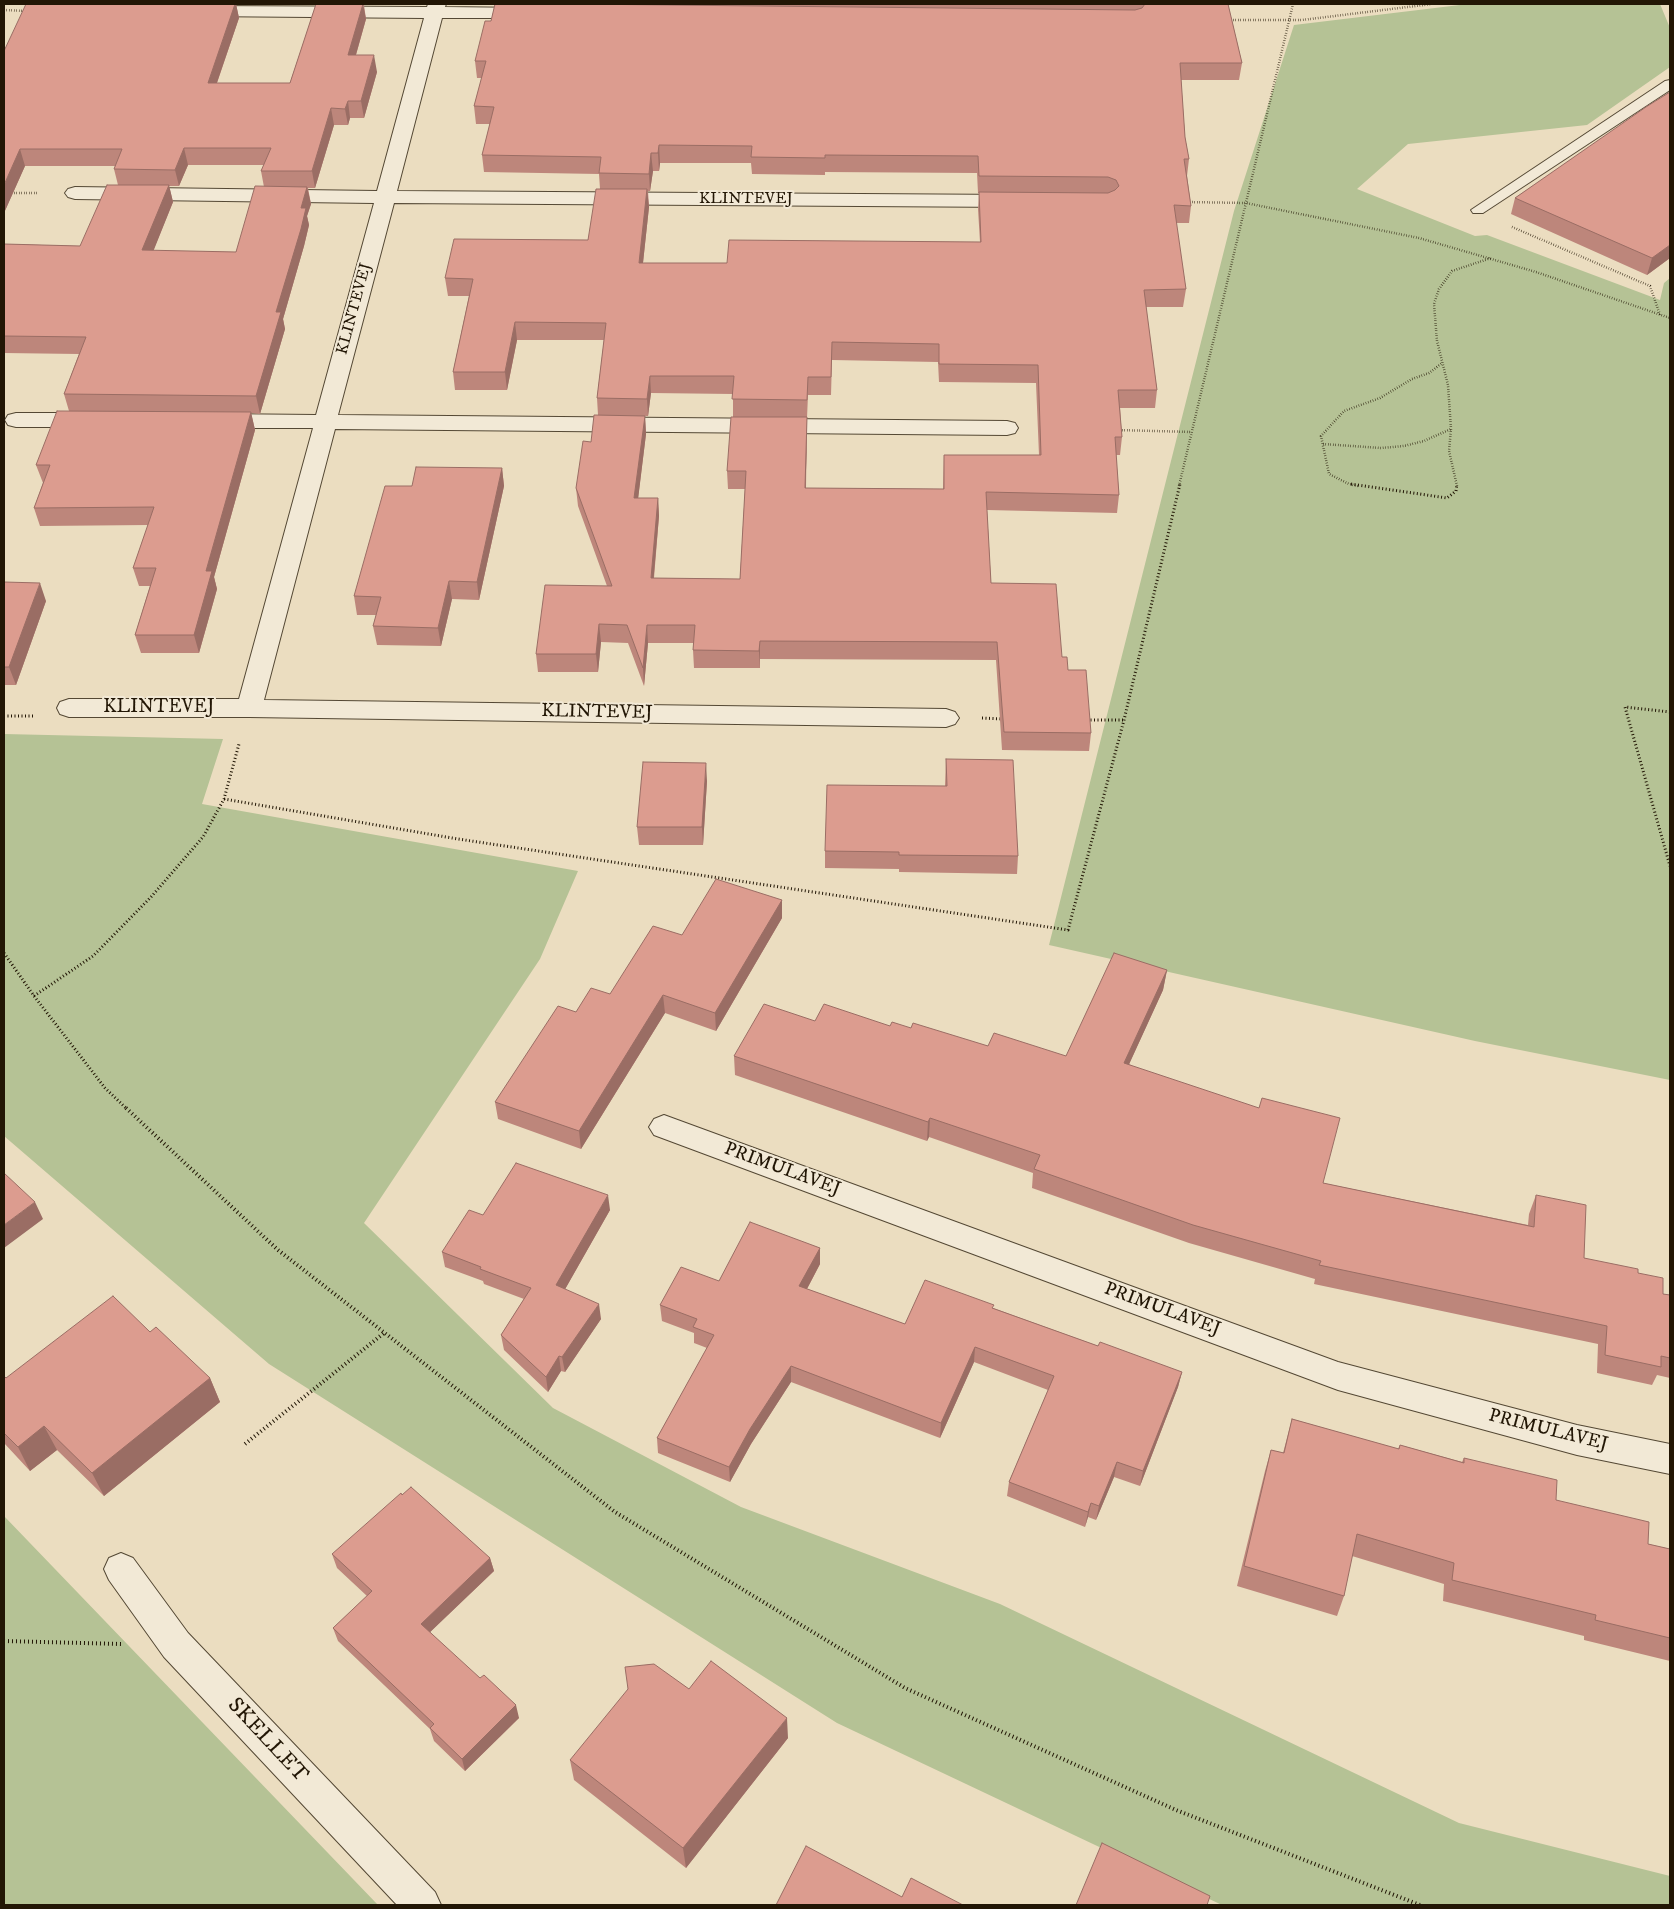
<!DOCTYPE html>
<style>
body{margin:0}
#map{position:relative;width:1674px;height:1909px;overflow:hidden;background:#ebddc0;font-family:"IM FELL DW Pica",serif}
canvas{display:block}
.frame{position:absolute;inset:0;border:5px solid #221605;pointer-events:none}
</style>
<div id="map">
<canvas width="1674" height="1909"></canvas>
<div class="frame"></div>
</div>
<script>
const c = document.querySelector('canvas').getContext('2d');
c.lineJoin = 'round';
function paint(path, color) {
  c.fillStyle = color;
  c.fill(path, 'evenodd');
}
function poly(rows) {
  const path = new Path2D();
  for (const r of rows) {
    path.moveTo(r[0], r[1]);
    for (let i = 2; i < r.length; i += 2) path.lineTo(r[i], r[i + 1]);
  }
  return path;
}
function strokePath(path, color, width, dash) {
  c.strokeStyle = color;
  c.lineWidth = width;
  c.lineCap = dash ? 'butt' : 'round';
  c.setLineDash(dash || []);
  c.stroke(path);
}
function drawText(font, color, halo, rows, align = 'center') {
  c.font = font + ' "IM FELL DW Pica",serif';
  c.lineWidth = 4;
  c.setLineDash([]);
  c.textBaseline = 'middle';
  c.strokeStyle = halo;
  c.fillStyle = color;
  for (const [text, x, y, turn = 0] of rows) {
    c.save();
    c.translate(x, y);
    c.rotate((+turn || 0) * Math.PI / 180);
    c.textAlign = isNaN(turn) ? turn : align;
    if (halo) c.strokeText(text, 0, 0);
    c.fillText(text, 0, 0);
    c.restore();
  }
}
const green = poly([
 [1468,4,1660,4,1670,28,1670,67,1587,125,1408,144,1357,189,1475,236,1487,235,1660,300,1664,283,1670,278,1670,1080,1475,1041,1049,945,1234,211,1294,25],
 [4,734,223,739,202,804,578,871,540,959,364,1223,553,1408,741,1507,1000,1604,1459,1823,1670,1876,1670,1905,1222,1905,837,1723,269,1364,4,1136],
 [4,1516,378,1905,4,1905]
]);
const pathFar2 = poly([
 [4,10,26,11],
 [1228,20,1302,20,1432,4],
 [4,193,38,193],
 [1187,202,1246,203,1419,238,1536,272,1670,318],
 [1512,227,1650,286,1660,315],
 [1117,430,1192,432],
 [1323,444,1381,448,1404,446,1424,441,1451,429],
 [1179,486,1293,4],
 [1358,486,1349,484,1329,474,1321,436,1344,411,1380,398,1412,379,1429,373,1442,363],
 [1457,486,1449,451,1451,429,1448,385,1437,341,1434,304,1439,289,1452,271,1491,258]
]);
const pathFar1 = poly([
 [1351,484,1447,498,1456,491,1457,484],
 [1670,712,1625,707,1670,866],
 [4,716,33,716],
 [982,718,1003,719],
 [1087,720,1124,720],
 [224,799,458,839,1068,930,1124,720,1180,484],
 [4,953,34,996,105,1088,127,1109],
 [34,996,93,956,151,897,203,837,224,799,239,744]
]);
const path = poly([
 [126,1108,278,1250,615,1512,905,1688,1176,1810,1420,1905],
 [245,1444,384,1333],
 [4,1641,121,1644]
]);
const service = poly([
 [1670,80,1670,90,1483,213,1473,213,1471,210,1665,81,1670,80]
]);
const minor = poly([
 [428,4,446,4,445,7,529,8,535,9,538,13,535,17,529,18,442,18,397,191,1015,195,1022,197,1025,201,1022,205,1015,207,394,203,338,415,1007,421,1015,423,1018,428,1015,433,1007,435,335,429,264,700,946,709,955,712,959,718,955,724,946,727,249,717,69,717,60,714,57,708,60,702,69,699,239,699,313,428,216,428,208,426,205,421,208,416,216,414,316,415,374,203,75,199,68,197,65,193,68,189,75,187,377,191,424,18,200,16,194,15,191,11,194,7,200,6,427,7,428,4],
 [16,413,91,413,99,415,102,420,99,425,91,427,16,427,8,425,5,420,8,415,16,413],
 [664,1115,1338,1362,1577,1425,1670,1444,1670,1474,1577,1455,1338,1390,654,1135,649,1127,654,1119,664,1115],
 [121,1553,133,1558,188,1633,435,1892,441,1905,397,1905,164,1657,109,1580,104,1569,109,1558,121,1553]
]);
const wall = poly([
 [26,4,243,4,236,4,239,18,217,83,290,83,316,4,371,4,370,5,364,5,366,19,356,55,377,72,364,118,350,118,348,125,334,125,315,188,308,188,311,204,307,216,309,225,304,246,283,319,285,329,260,414,251,413,255,430,214,577,217,589,199,653,141,653,135,635,150,586,139,586,133,568,148,525,40,526,34,508,43,483,36,465,69,411,64,394,79,354,4,353,4,244,80,246,118,185,114,169,115,166,25,166,4,213],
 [188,165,264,165,261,171,264,187,236,252,153,251,173,202,169,186,179,186],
 [495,4,1228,4,1242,63,1239,80,1181,80,1185,137,1189,159,1187,176,1191,206,1189,223,1176,223,1186,289,1183,307,1146,307,1157,390,1155,408,1120,408,1122,437,1120,455,1116,455,1119,495,1117,513,987,510,991,583,1062,657,1068,670,1091,733,1089,751,1002,750,996,660,760,659,760,668,694,668,693,650,694,643,648,643,644,686,628,643,601,642,598,672,538,672,536,654,607,586,578,506,576,488,591,442,598,415,597,398,604,340,517,340,507,390,455,390,453,372,469,296,448,296,445,278,588,240,600,189,599,174,484,172,482,155,490,124,476,124,474,106,482,78,477,78,475,61,491,21],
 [660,163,751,163,752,174,825,175,825,172,977,173,978,193,979,193,978,209,980,242,727,263,643,263,649,207,648,191,650,191,653,171,659,171],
 [832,360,938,362,939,382,1036,383,1039,455,944,455,943,489,806,488,807,418,808,395,831,395],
 [651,393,733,394,733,417,727,471,728,489,745,489,740,579,654,578,659,516,658,498,638,498,646,434,645,416,648,416],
 [1670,92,1670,258,1647,275,1511,214,1515,198],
 [502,468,504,486,479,600,452,599,441,646,377,645,373,626,376,615,357,615,354,596,412,486],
 [4,582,46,601,16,685,4,685],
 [946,759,1018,856,1017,874,899,872,899,869,825,868,825,851,945,786],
 [707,781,703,845,639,845,637,827],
 [782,900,782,918,716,1031,665,1013,581,1149,498,1119,495,1102,576,1012,610,994,682,935],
 [1167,970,1163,990,1129,1064,1323,1183,1528,1225,1529,1214,1536,1195,1584,1258,1638,1273,1663,1294,1670,1295,1670,1378,1657,1375,1652,1385,1597,1373,1598,1344,1314,1284,1315,1279,1189,1243,1032,1188,1033,1173,929,1137,927,1141,735,1075,734,1056,815,1021,911,1028,988,1046,1066,1056],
 [610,1210,565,1289,601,1319,565,1372,561,1371,548,1392,504,1350,501,1335,524,1299,484,1284,483,1281,445,1267,442,1252,483,1215],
 [820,1248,820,1264,807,1289,905,1324,993,1308,1098,1346,1182,1372,1178,1387,1140,1486,1114,1477,1096,1520,1088,1517,1085,1527,1007,1496,1009,1482,1048,1390,974,1362,940,1438,791,1382,751,1444,730,1482,658,1453,657,1438,707,1348,694,1343,694,1333,662,1321,660,1305],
 [150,1332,210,1378,220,1402,104,1496,57,1450,30,1471,4,1443,4,1376,6,1378],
 [1292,1419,1398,1449,1400,1445,1462,1462,1464,1458,1556,1500,1648,1544,1670,1549,1670,1661,1584,1640,1584,1636,1443,1601,1444,1584,1352,1556,1344,1596,1337,1616,1237,1586,1265,1471,1271,1450,1283,1453],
 [332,1554,490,1558,494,1571,430,1632,519,1718,465,1771,434,1741,430,1729,338,1641,333,1628,367,1596,337,1568],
 [689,1689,788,1738,686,1868,574,1780,570,1760]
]);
const shadedWall = poly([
 [235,4,236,4,239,18,211,100,208,83],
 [363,4,366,19,351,72,348,55],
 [374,55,377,72,364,118,361,101],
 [348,101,350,118,348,125,345,109],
 [331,108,334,125,315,188,312,171],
 [659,145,660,163,659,171,658,153],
 [184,148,188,165,179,186,175,170],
 [20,149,25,166,4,213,4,185],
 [651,153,653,171,650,191,649,174],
 [169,185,173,202,147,267,142,250],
 [307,187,311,204,307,216,309,225,304,246,283,319,285,329,260,414,256,396,301,208],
 [647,189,649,207,641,281,639,263],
 [1670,245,1670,258,1647,275,1652,258],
 [515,322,517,340,507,390,505,372],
 [650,376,651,393,648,416,647,399],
 [251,412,255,430,214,577,217,589,199,653,194,635,206,571],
 [645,416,646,434,636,516,634,498],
 [807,417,807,435,805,506,805,488],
 [502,468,504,486,479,600,477,582],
 [658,498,659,516,652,596,651,578],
 [449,581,452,599,441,646,438,628],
 [40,583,46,601,16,685,9,667],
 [599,624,601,642,598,672,596,654],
 [647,625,648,643,644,686,643,668],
 [760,641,760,668,759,651],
 [706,763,707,781,703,845,702,827],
 [782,900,782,918,716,1031,715,1013],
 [1167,970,1163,990,1121,1082,1124,1063],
 [663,995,665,1013,581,1149,579,1131],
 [930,1118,929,1137,927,1141,928,1122],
 [608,1195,610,1210,559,1300,556,1285],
 [35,1202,43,1219,4,1248,4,1225],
 [820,1248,820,1264,800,1302,799,1286],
 [599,1304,601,1319,565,1372,562,1357],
 [975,1347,974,1362,940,1438,941,1423],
 [559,1356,561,1371,548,1392,546,1377],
 [791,1366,791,1382,751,1444,730,1482,729,1467,750,1429],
 [1182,1372,1178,1387,1140,1486,1143,1471],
 [210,1378,220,1402,104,1496,92,1473],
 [44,1426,57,1450,30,1471,18,1447],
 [1117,1462,1114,1477,1096,1520,1099,1506],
 [1091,1503,1088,1517,1085,1527,1088,1512],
 [490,1558,494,1571,425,1637,421,1624],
 [516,1705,519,1718,465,1771,462,1759],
 [787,1718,788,1738,686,1868,683,1848]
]);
const building = poly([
 [26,4,235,4,208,83,290,83,316,4,363,4,348,55,374,55,361,101,348,101,345,109,331,108,312,171,261,171,271,148,184,148,175,170,114,169,122,149,20,149,4,185,4,51,26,4],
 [495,4,575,4,1135,10,1142,8,1145,4,1228,4,1242,63,1180,63,1185,137,1189,159,1184,159,1191,206,1174,205,1186,289,1144,290,1157,390,1118,390,1122,437,1115,437,1119,495,986,492,991,583,1056,584,1062,657,1067,657,1068,670,1086,670,1091,733,1004,732,997,642,760,641,759,651,693,650,695,625,647,625,643,668,627,625,599,624,596,654,536,654,545,585,612,586,576,488,583,441,591,442,594,415,645,416,634,498,658,498,651,578,740,579,746,471,727,471,731,417,807,417,805,488,944,489,944,455,1041,455,1038,365,939,364,939,344,832,342,831,377,808,377,807,400,732,399,734,376,650,376,647,399,597,398,606,323,515,322,505,372,453,372,473,279,445,278,454,239,588,240,596,189,647,189,639,263,727,263,729,240,981,242,979,192,1108,193,1115,190,1119,186,1116,180,1108,177,979,176,978,156,825,155,825,158,751,157,752,146,659,145,658,153,651,153,649,174,599,173,601,157,482,155,494,107,474,106,486,61,475,61,485,21,491,21,495,4],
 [1670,92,1670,245,1652,258,1515,198,1646,107,1670,92],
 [107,185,169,185,142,250,236,252,255,186,307,187,301,208,306,208,301,229,276,312,281,312,256,396,64,394,86,337,4,336,4,244,80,246,107,185],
 [57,411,251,412,206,571,212,571,194,635,135,635,156,568,133,568,154,507,34,508,50,465,36,465,57,411],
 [416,467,502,468,477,582,449,581,438,628,373,626,381,597,354,596,385,486,412,486,416,467],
 [4,582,40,583,9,667,4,667,4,582],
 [946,759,1013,760,1018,856,899,855,899,852,825,851,827,785,947,786,946,759],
 [643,762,706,763,702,827,637,827,643,762],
 [716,879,782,900,715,1013,663,995,579,1131,495,1102,558,1006,576,1012,591,988,610,994,653,926,682,935,716,879],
 [1114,953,1167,970,1124,1063,1259,1108,1262,1098,1340,1118,1323,1183,1534,1227,1536,1195,1586,1205,1584,1258,1638,1269,1638,1273,1663,1278,1663,1294,1670,1295,1670,1358,1661,1356,1661,1367,1605,1355,1607,1326,1319,1265,1321,1261,1193,1225,1034,1169,1040,1155,930,1118,928,1122,734,1056,764,1004,815,1021,824,1004,890,1026,892,1022,911,1028,913,1023,988,1046,994,1033,1066,1056,1114,953],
 [516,1163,608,1195,556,1285,599,1304,562,1357,559,1356,546,1377,501,1335,531,1288,480,1269,481,1267,442,1252,469,1210,483,1215,516,1163],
 [4,1173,35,1202,4,1225,4,1173],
 [750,1222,820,1248,799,1286,905,1324,925,1280,994,1305,992,1308,1098,1346,1100,1342,1182,1372,1143,1471,1117,1462,1099,1506,1091,1503,1088,1512,1009,1482,1054,1376,975,1347,941,1423,791,1366,750,1429,729,1467,657,1438,714,1335,693,1327,697,1319,660,1305,681,1267,719,1281,750,1222],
 [113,1296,150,1332,156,1327,210,1378,92,1473,44,1426,18,1447,4,1433,4,1376,6,1378,113,1296],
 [1292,1419,1399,1449,1400,1445,1464,1463,1464,1458,1557,1480,1556,1500,1649,1522,1648,1544,1670,1549,1670,1638,1595,1620,1596,1615,1452,1580,1454,1563,1357,1534,1344,1596,1244,1566,1271,1450,1284,1453,1292,1419],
 [411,1487,490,1558,421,1624,480,1678,484,1675,516,1705,462,1759,430,1728,434,1724,333,1628,372,1591,332,1554,401,1493,402,1495,411,1487],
 [711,1661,787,1718,683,1848,570,1760,628,1689,625,1667,654,1664,689,1689,711,1661],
 [1102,1843,1210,1896,1207,1905,1076,1905,1102,1843],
 [806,1846,902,1897,911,1878,963,1905,776,1905,806,1846]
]);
const farStreetnames = [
 ["KLINTEVEJ",746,200],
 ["KLINTEVEJ",355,309,-75]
];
const streetNames = [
 ["KLINTEVEJ",159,708],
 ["KLINTEVEJ",597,713,1],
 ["PRIMULAVEJ",782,1170,20],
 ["PRIMULAVEJ",1162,1310,20],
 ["PRIMULAVEJ",1548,1431,14]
];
const nearStreetnames = [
 ["SKELLET",267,1741,47]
];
paint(green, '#b5c295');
strokePath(service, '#544834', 2);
strokePath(minor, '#544834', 2);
strokePath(pathFar2, '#221605', 2.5, [0.5, 2]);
strokePath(pathFar1, '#221605', 3, [1, 2.5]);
strokePath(path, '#221605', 4, [1, 3]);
paint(service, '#f2e9d6');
paint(minor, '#f2e9d6');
paint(wall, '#bd867b');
paint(shadedWall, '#9a6d64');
paint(building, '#dc9c8f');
strokePath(building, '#9a6d64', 1);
drawText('16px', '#221605', '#f2e9d6', farStreetnames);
drawText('19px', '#221605', '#f2e9d6', streetNames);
drawText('22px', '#221605', '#f2e9d6', nearStreetnames);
</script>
